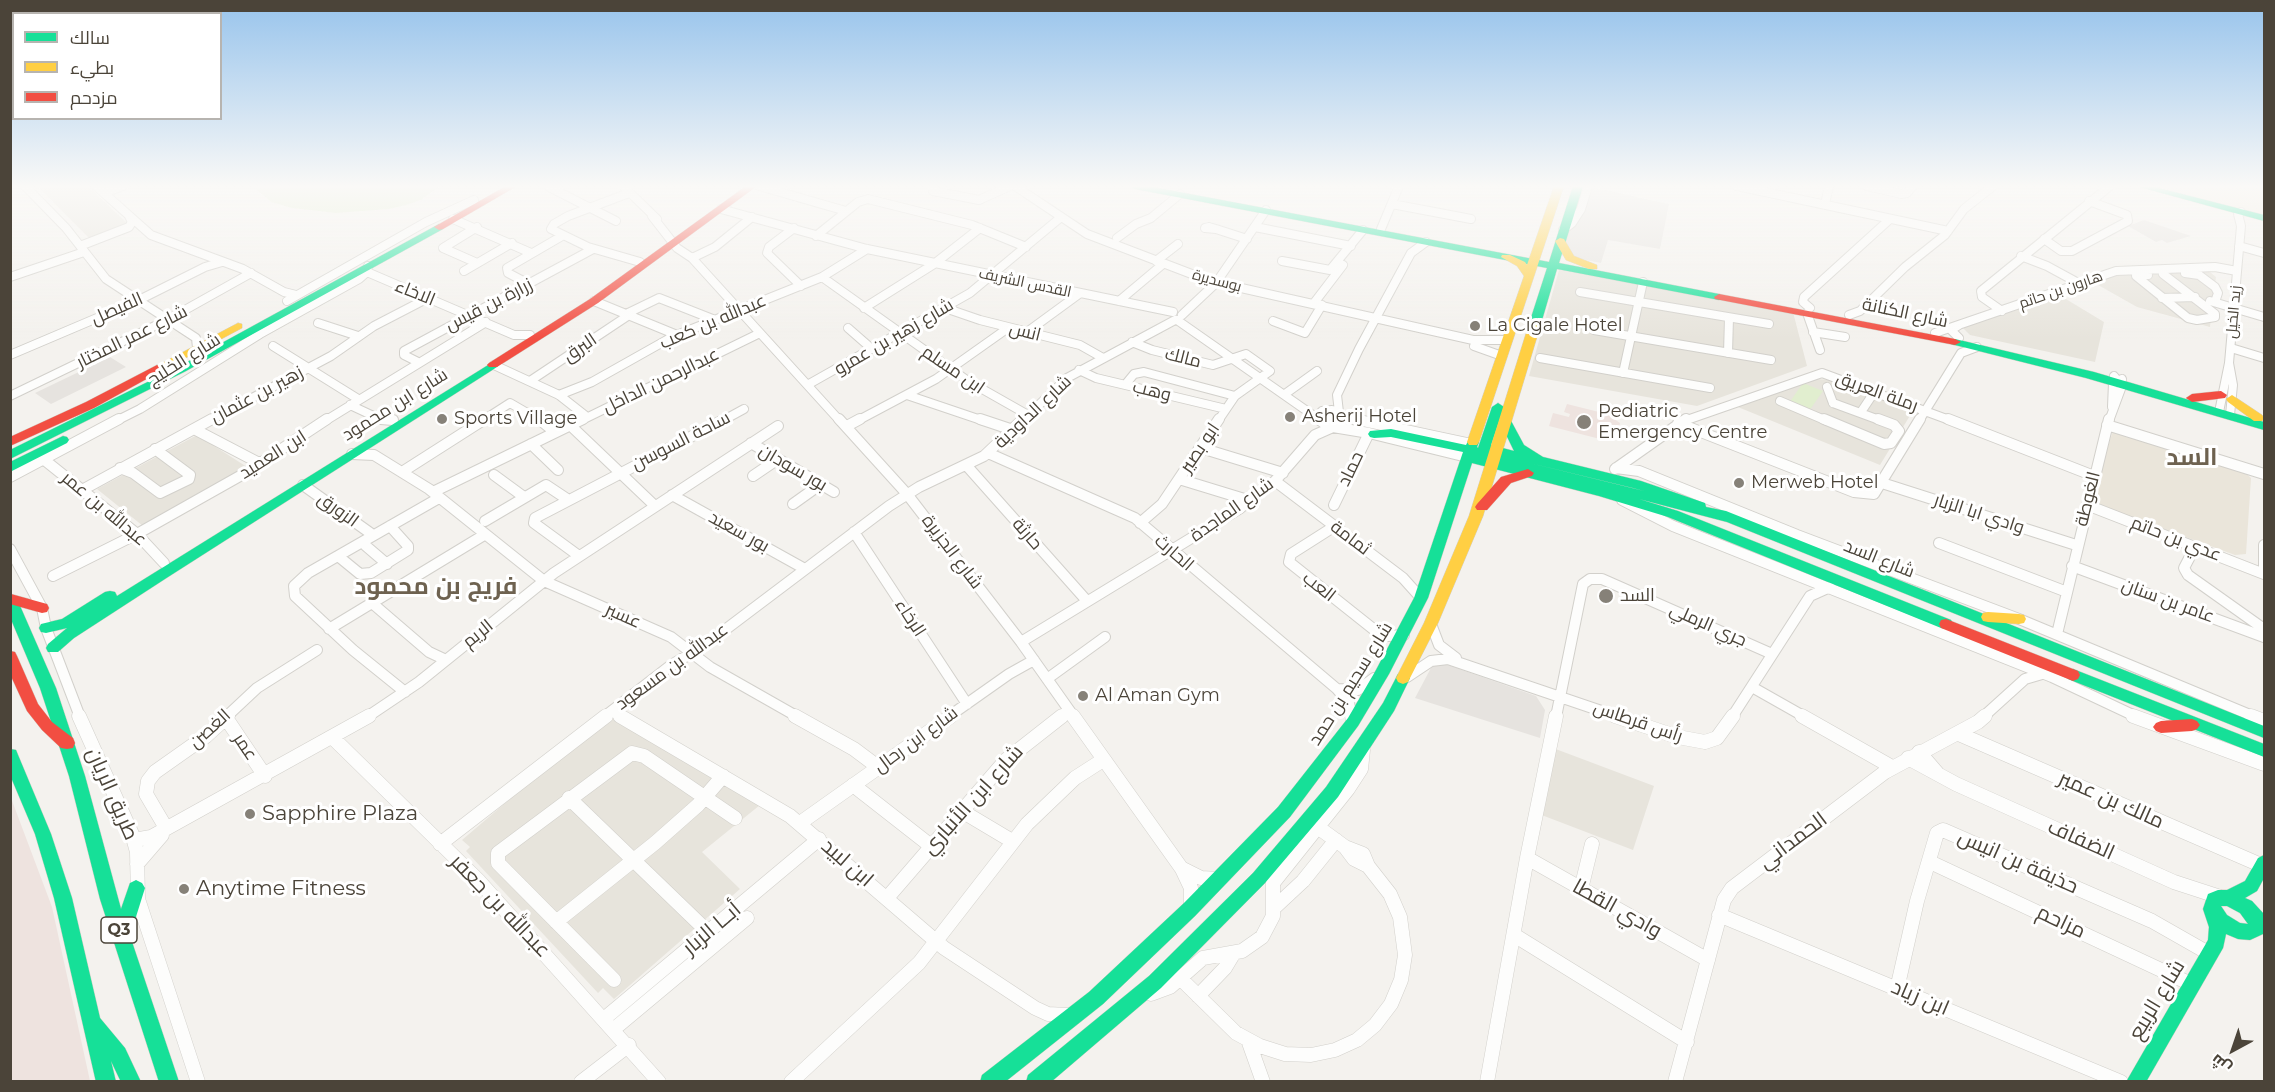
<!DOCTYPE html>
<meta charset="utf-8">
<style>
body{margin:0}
#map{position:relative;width:2275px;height:1092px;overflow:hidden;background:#f4f2ee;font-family:Montserrat,Cairo,sans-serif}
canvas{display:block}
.frame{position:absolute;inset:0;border:12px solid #4b4439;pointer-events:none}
.legend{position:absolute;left:12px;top:12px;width:210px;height:108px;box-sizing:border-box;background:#fff;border:2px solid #b7b4b0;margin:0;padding:8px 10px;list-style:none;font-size:18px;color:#4b4439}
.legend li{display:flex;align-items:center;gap:12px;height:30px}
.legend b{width:30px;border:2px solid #b7b4b0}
.north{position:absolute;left:2203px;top:1020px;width:60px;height:60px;-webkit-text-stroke:4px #fff;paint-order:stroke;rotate:220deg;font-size:16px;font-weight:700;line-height:24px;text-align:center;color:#4b4439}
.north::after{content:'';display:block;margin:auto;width:21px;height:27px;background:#4b4439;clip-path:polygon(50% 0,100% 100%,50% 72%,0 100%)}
</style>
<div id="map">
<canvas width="2275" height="1092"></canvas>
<div class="frame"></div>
<ul class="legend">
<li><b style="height:8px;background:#16e098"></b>سالك</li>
<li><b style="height:8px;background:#ffcf43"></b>بطيء</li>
<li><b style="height:8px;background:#f24e42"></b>مزدحم</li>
</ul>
<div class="north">ش</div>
</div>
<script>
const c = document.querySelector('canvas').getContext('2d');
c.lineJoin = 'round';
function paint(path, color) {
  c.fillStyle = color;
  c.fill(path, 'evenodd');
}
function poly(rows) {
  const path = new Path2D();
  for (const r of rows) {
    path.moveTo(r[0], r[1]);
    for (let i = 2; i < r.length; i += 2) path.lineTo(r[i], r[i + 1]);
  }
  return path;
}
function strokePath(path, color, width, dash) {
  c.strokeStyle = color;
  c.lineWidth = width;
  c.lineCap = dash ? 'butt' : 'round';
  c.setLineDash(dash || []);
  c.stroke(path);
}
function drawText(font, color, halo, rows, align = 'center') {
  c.font = font + ' Montserrat,Cairo,sans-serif';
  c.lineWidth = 6;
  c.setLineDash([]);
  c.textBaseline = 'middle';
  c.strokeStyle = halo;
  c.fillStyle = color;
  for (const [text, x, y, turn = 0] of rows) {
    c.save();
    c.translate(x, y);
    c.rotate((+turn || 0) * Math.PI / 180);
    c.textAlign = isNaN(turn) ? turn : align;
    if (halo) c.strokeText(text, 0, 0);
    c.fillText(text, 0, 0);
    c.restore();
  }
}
const residential = poly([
 [37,186,88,186,130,226,91,240],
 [2204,267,2216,277,2210,327,2137,307,2091,281,2116,270],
 [1559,270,1793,312,1807,366,1697,406,1529,376],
 [2056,293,2104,322,2095,362,1970,335,1960,325],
 [1813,379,1841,380,1914,409,1880,465,1733,405],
 [197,435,247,467,143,526,97,489],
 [615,719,760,805,702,852,740,889,614,999,603,988,598,993,466,851,470,847,462,840,599,723],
 [1553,748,1654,786,1633,850,1539,814]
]);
const commercial = poly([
 [2153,186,2264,186,2264,214,2258,214]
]);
const education = poly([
 [2113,431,2239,467,2251,478,2246,554,2235,555,2098,505,2091,496]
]);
const medical = poly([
 [1567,404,1607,414,1620,423,1618,431,1612,429,1608,441,1549,426,1553,413,1569,417,1570,414,1564,412],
 [11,798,52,907,90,1081,11,1081]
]);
const green = poly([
 [257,186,440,186,421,200,406,205,389,209,336,213,292,208,271,202,257,190],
 [1803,383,1823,391,1809,411,1789,403]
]);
const parking = poly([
 [1587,186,1669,204,1660,249,1608,240,1601,263,1560,255],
 [2144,220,2191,236,2167,243,2162,240,2156,242,2128,226],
 [110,357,126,367,51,404,35,393],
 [1445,664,1536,696,1545,710,1540,738,1415,698,1432,666]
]);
const streetFar2 = poly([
 [25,186,66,228,106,279,196,338,197,348],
 [96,186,151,235,243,269,284,292,296,295],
 [623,186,657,219],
 [759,186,846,211],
 [1015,186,1087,234,1210,281,1473,340,1507,340],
 [1737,186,1948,231],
 [1867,186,1901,194,1907,193,1913,186],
 [549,187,616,221],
 [933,191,979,200,1010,186],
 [104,193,123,186],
 [629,193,568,216,554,224,551,229,588,247,640,262],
 [1392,204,1471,219],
 [1825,204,1829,186],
 [721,209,867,249,1173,312],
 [652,216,677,248,692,258,840,421],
 [453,219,531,253],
 [477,227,443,248,477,263],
 [1209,227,1216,229,1205,228,1209,227],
 [1255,227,1351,246],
 [794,228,769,247,767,253,801,286],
 [1216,229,1247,239],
 [1381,229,1399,186],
 [1563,230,1572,223,1581,209,1588,186],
 [816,236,858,202,868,199,972,225,1026,247],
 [1117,238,1136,224,1151,218,1180,194],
 [2044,239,2061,251,2072,251,2128,221,2127,215,2089,201],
 [80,246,129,227,132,222,129,216],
 [2239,246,2264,253],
 [2021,256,2047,266,2080,284],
 [692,258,715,247,752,217],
 [1156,261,1178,244],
 [1282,261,1330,270,1363,230],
 [464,271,512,243],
 [367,272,514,335,530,335],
 [2185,273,2199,275,2215,287,2218,293,2215,302],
 [2148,275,2136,276,2188,318,2197,320,2215,317,2215,314,2163,274],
 [10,277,84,252],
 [822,277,968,381,1028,415],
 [529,284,508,273,507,268,562,236],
 [1580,292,1769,324],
 [2162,298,2195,297],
 [287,301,426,222,474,200],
 [594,301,677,335],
 [1119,301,1163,264],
 [2210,301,2264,317],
 [1314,303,1343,265],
 [864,308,934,264,980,228],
 [945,308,980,320,1080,345,1103,358],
 [1810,308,1803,302,1804,297,1890,219],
 [2002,311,1982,297,1981,291,2110,186],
 [1807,313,1820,350],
 [626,314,659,298,715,320],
 [1182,315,1216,283,1266,210],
 [1849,315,1860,311,1905,267,1945,235,1964,209,1993,186],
 [1177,320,1317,418],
 [1273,321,1305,333,1322,305],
 [318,323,358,336],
 [1959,325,1951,330,1959,338],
 [848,328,872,349],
 [1594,330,1771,360],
 [1027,332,1079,294],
 [1813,332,1845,337],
 [1935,333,2116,271,2215,267,2237,271],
 [1132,342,1152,350,1213,365,1246,354,1270,371,1235,396,1218,421],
 [273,346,358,399],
 [1474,346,1502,356],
 [2231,348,2264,358],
 [1728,353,1729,318],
 [10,355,137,301,205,267,222,262],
 [1540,358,1710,388],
 [418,362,404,355,404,351,593,249],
 [2229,363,2233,385,2230,415],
 [494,365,559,395,587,417],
 [1079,370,1096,378,1226,409],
 [1623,373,1643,282],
 [530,381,629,315],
 [809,384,970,293,1060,218],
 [1125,385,1134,374,1144,372,1235,396],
 [1827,387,1833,403],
 [1285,394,1317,371],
 [559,395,592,382,672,337,822,277,867,249],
 [907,395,984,421],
 [10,396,167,320,251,273],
 [1780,401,1827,421],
 [1833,403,1882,421],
 [350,405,380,419,393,420],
 [2112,407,2113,383,2122,379],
 [1339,412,1337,395,1359,349,1411,253,1426,242],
 [1861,412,1875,391],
 [2219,412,2229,363,2241,226,2238,214,2241,212],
 [116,421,140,409,260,334,359,279,367,272,368,266],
 [209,421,331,356,374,326,428,298],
 [325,421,486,322],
 [482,421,510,403,541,421],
 [580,421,760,333],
 [722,421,744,409],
 [857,421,936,379,1008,328],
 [1022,421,1067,378,1175,320],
 [1319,421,1317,416,1322,411,1332,410,1358,421],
 [1684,421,1822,373,1952,421],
 [1919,421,1961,353,1977,347],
 [2109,421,2122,386,2114,376]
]);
const streetFar1 = poly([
 [381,419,393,420],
 [539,419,555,432],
 [839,419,907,494,1021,642,1074,717],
 [980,419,1013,430],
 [1319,419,1327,426,1369,433,1467,457],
 [1354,419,1471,444],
 [1824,419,1884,444,1891,443,1899,431,1894,425,1878,419],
 [1948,419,2094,476],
 [1678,423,1854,492,1874,494,1920,419],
 [570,425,655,506],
 [2107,425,2264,474],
 [847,426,860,419],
 [194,429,261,464],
 [751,443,834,492],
 [531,444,558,470],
 [1201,448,1283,473],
 [988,453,1135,518,1337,689,1349,703,1352,717],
 [352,454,374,455,429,489,544,581,671,637,710,667,798,717],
 [42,458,137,534,164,563],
 [967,466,1087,601],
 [120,468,133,473,160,493,189,479,190,475,155,449],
 [1616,468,1639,471,1797,535,2019,619,2255,717],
 [1615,469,1686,419],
 [402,472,485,419],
 [494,475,524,497],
 [753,476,778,459],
 [10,477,119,419],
 [1179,479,1251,501],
 [1275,481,1403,578,1421,598],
 [1882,483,2076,545],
 [303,485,373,535],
 [84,489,212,419],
 [433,492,583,419],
 [672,495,805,569],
 [1622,500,1673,526,2052,677,2137,717],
 [793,504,821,484],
 [1334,505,1369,433],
 [2087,505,2264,574],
 [485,521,546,485,567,499],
 [1140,523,1162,504,1219,419],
 [1335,526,1291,554,1289,562,1377,632,1388,636,1404,635],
 [854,532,967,704],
 [1939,543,2067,592],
 [2264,545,2264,574],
 [366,546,387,564],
 [2195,547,2184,568,2188,575,2264,629],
 [10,549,42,608,46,628,80,717],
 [338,556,360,574,371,573,408,550,408,546,390,526],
 [579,556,534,523,535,518,725,419],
 [2072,566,2264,637],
 [53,576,137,534,247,472,327,419],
 [372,603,429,652,446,660],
 [1431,624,1439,645,1456,658],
 [329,629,484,535],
 [2057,634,2109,419],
 [1021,642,1239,509,1275,481,1315,435,1333,427],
 [1407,677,1431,661,1448,659,1619,717],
 [1047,679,1105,637],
 [1752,687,1805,717],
 [1337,689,1358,690,1374,678],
 [405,692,353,650,295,596,294,586,308,573,439,498],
 [612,711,622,717],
 [226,717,257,688,317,650],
 [367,717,419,682,554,573,778,426],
 [604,717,670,666,705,645,889,506,919,487,984,456,1023,419],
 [948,717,1009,674,1034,660],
 [1060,717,1068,711],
 [1556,717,1583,584,1590,579,1602,579,1772,654],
 [1732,717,1810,596,1830,587],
 [1983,717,2025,679,2042,674]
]);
const street = poly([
 [79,716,132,834,137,852,138,899,198,1082],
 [620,716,790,816,944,948,1035,1008,1048,1014,1067,1015],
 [795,716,854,749,878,767],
 [1073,716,1182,869,1191,888,1191,904],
 [1352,716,1353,720],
 [1615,716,1678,737,1705,742,1717,738,1733,716],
 [1802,716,1892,767],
 [2133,716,2264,764],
 [2251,716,2264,721],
 [226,718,265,776],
 [1959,734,2263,866],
 [333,738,478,880,659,1082],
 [1919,752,1938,774],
 [1908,758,1956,784,2174,882,2220,897],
 [853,785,931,846],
 [569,798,708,932],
 [960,810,1012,841],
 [800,823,951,716],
 [166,828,146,794,148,781,155,772,206,736,228,716],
 [134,840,151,837,369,716],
 [440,844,606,716],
 [1345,847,1354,859,1368,866],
 [1527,858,1708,960],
 [1930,862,2191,984],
 [137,864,162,835],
 [1183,869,1201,878,1219,879],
 [1581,889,1592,844],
 [887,898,1006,760,1062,716],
 [1274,908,1303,881,1336,840],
 [1719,915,2121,1082],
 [556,922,655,843,698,805,723,776],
 [1514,935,1687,1042],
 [1180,978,1236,1033,1260,1046,1285,1054,1311,1055,1335,1050,1357,1040,1375,1025,1391,1004,1401,980,1405,955,1400,917,1390,894,1368,866,1363,854,1345,847,1319,828],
 [614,980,498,863,498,853,632,753,644,756,735,818],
 [1897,989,1917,901,1937,833,1943,830,2152,921,2210,954],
 [1151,994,1170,987,1203,958,1242,951,1262,937,1273,916,1273,883,1348,789,1361,769,1363,750],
 [1198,996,1225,968,1234,953],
 [605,1018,819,839],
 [614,1029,747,918],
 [1248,1040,1263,1082],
 [581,1082,629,1045],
 [791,1082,919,963,1027,824,1075,778,1103,760],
 [1487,1082,1527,858,1556,716],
 [1675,1082,1724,900,1732,888,1885,772,1978,722,1985,716]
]);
const fast = poly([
 [1130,186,1148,186,1549,262,1573,186,1583,186,1559,263,1719,294,1724,297,1719,300,1557,269,1540,327,1534,330,1528,327,1547,268,1135,189,1130,186],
 [2136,186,2151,186,2264,215,2264,221,2136,186],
 [439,224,444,227,443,229,186,371,10,459,10,450,178,367,439,224],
 [1955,339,2094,372,2264,422,2264,430,2086,378,1951,344,1951,340,1955,339],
 [493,362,499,365,497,367,168,577,74,638,58,652,48,652,46,648,48,644,67,628,46,633,41,632,39,628,41,624,62,619,105,592,110,591,115,592,117,596,493,362],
 [1498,403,1504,407,1491,445,1514,451,1500,422,1506,418,1510,419,1524,445,1543,457,1641,481,1705,503,1706,507,1726,511,2264,726,2264,738,1727,522,1639,499,1678,511,1951,620,1953,624,1951,628,1946,629,1941,628,1668,517,1599,496,1472,463,1428,598,1389,674,1358,726,1290,817,1195,916,1103,1004,1005,1082,980,1082,982,1075,1089,992,1183,904,1278,807,1348,718,1376,670,1414,598,1463,452,1391,437,1374,438,1370,437,1368,434,1370,431,1391,429,1466,445,1469,439,1473,438,1479,442,1477,447,1478,448,1492,407,1498,403],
 [1526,462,1633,488,1644,491,1526,462],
 [63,436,67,437,69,440,67,443,10,472,10,462,63,436],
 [10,594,17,599,56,688,85,776,121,909,130,883,136,880,142,883,145,888,130,936,179,1082,159,1082,100,899,69,776,40,688,10,617,10,594],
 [2073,669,2264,744,2264,757,2068,679,2066,675,2068,671,2073,669],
 [1403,672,1408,674,1410,678,1394,711,1338,797,1265,883,1161,988,1051,1082,1026,1082,1028,1075,1149,976,1253,873,1326,787,1383,703,1398,674,1403,672],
 [10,749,16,750,18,755,51,834,72,898,100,1018,125,1048,141,1082,121,1082,111,1061,116,1082,96,1082,54,898,35,834,10,775,10,749],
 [2264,855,2264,878,2257,891,2245,898,2252,901,2263,913,2263,934,2250,940,2238,939,2226,934,2223,948,2146,1082,2126,1082,2208,940,2209,927,2203,909,2208,894,2218,890,2227,890,2245,881,2258,858,2264,855],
 [2221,906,2227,906,2240,913,2248,924,2240,923,2227,915,2221,906]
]);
const slow = poly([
 [1554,186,1564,186,1479,442,1477,445,1469,445,1467,442,1524,276,1517,266,1501,257,1502,255,1510,255,1525,262,1527,265,1554,186],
 [1560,238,1564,239,1574,256,1597,265,1597,269,1589,269,1566,260,1555,241,1560,238],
 [238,323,242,324,242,328,161,371,157,373,151,369,238,323],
 [1534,324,1540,327,1483,516,1438,623,1410,678,1408,682,1403,684,1398,682,1396,678,1424,623,1469,516,1528,327,1534,324],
 [2232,395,2262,415,2264,418,2262,421,2254,421,2228,402,2226,399,2232,395],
 [1988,612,2019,614,2024,615,2026,619,2024,623,2019,624,1988,622,1983,621,1981,617,1983,613,1988,612]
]);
const jam = poly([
 [506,186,517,186,443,229,439,230,434,227,506,186],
 [746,186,757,186,598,303,497,367,489,367,487,365,489,363,590,299,746,186],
 [1719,294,1955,339,1961,342,1955,345,1715,299,1714,297,1719,294],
 [157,365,163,369,161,371,94,408,10,446,10,437,86,402,157,365],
 [2221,391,2227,395,2225,398,2192,402,2186,398,2192,394,2221,391],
 [1528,469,1534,473,1532,476,1511,483,1487,510,1477,510,1475,507,1477,504,1501,477,1528,469],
 [11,594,47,604,49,608,47,612,42,613,10,604,11,594],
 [1946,619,2078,671,2080,675,2078,679,2073,681,2068,679,1941,628,1939,624,1941,620,1946,619],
 [10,651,15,652,17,656,38,704,52,722,73,738,75,743,73,748,67,749,61,748,42,730,27,711,10,674,10,651],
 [2192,719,2197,721,2200,725,2197,729,2192,731,2161,733,2156,731,2153,727,2156,723,2161,721,2192,719]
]);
const markers = [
 [1475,326,6,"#868178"],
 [1290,417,6,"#868178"],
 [442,419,6,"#868178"],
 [1584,422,8,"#868178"],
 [1739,483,6,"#868178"],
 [1606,596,8,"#868178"],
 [1083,696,6,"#868178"],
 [250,814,6,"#868178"],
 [184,889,6,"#868178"]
];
const farStreetnames = [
 ["بوسديرة",1217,281,15],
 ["القدس الشريف",1025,283,12],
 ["هارون بن حاتم",2061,290,-19],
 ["زيد الخيل",2234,312,-85]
];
const shields = [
 [119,930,36]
];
const shieldNames = [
 ["Q3",119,930]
];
const streetNames = [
 ["الاخاء",415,293,22],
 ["زرارة بن قيس",489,305,-27],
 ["الفيصل",117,309,-24],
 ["شارع الكنانة",1905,313,12],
 ["عبدالله بن كعب",713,322,-23],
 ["انس",1025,332,14],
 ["شارع عمر المختار",132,337,-26],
 ["شارع زهير بن عمرو",894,337,-30],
 ["البرق",580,348,-34],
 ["مالك",1183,358,14],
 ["شارع الخليج",184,360,-32],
 ["ابن مسلم",953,370,34],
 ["عبدالرحمن الداخل",661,381,-26],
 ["وهب",1152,391,14],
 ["رملة العريق",1877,392,20],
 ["زهير بن عثمان",257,395,-28],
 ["شارع ابن محمود",395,405,-32],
 ["شارع الداودية",1033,412,-43],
 ["ساحة السوسن",681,441,-27],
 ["ابو بصير",1200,448,-56],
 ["ابن العميد",273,455,-32],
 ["بور سودان",793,468,30],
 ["حماد",1351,469,-64],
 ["الغوطة",2088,499,-76],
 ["عبدالله بن عمر",104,509,40],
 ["الزورق",338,510,36],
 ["شارع الماجدة",1232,510,-35],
 ["وادي ابا الزبار",1979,514,18],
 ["بور سعيد",739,532,29],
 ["حارثة",1027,534,49],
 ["ثمامة",1350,538,37],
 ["عدي بن حاتم",2176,539,21],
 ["شارع الجزيرة",952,552,53],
 ["الحارث",1174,553,41],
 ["شارع السد",1879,559,22],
 ["العب",1319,587,38],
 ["عامر بن سنان",2168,601,20],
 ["عسير",623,616,24],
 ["الرخاء",910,618,57],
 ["جري الرملي",1708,625,24],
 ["الريم",478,634,-39],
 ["عبدالله بن مسعود",672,667,-36],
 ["شارع سحيم بن حمد",1351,684,-58],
 ["رأس قرطاس",1638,722,19],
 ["الغصن",210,729,-42],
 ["شارع ابن رحال",916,740,-36],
 ["عمر",245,747,56]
];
const poiNames = [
 ["La Cigale Hotel",1487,326],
 ["Pediatric",1598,412],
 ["Emergency Centre",1598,433],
 ["Asherij Hotel",1302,417],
 ["Sports Village",454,419],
 ["Merweb Hotel",1751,483],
 ["السد",1620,596],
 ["Al Aman Gym",1095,696]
];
const nearStreetnames = [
 ["طريق الريان",112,794,66],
 ["شارع ابن الأنباري",973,800,-48],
 ["مالك بن عمير",2111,800,24],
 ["الضفاف",2081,840,24],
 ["الحمداني",1793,841,-37],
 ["حذيفة بن انيس",2018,862,24],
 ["ابن لبيد",847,863,41],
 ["عبدالله بن جعفر",500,906,46],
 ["وادي القطا",1617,909,29],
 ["مزاحم",2061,922,25],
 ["أبــا الزبار",712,929,-40],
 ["ابن زياد",1920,998,23],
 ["شارع الربيع",2157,1000,-59]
];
const nearPoinames = [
 ["Sapphire Plaza",262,814],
 ["Anytime Fitness",196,889]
];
const districtNames = [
 ["السد",2192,458],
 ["فريج بن محمود",436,587]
];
paint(residential, '#e7e4dc');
paint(commercial, '#f3ebdf');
paint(education, '#eae5da');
paint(medical, '#eee3df');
paint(green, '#e1eecf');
paint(parking, '#e6e3df');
strokePath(streetFar2, '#d2d0cb', 10);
strokePath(streetFar1, '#d2d0cb', 12);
strokePath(street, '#d2d0cb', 15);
strokePath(fast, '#d3cfc5', 1);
strokePath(slow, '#d3cfc5', 1);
strokePath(jam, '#d3cfc5', 1);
strokePath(streetFar2, '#fdfdfc', 8);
strokePath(streetFar1, '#fdfdfc', 10);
strokePath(street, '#fdfdfc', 14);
paint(fast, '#16e098');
paint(slow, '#ffcf43');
paint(jam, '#f24e42');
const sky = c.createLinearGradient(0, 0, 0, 339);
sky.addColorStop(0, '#98c4ec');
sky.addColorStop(0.55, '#faf9f7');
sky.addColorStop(1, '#faf9f700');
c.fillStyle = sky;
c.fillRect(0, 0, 2275, 339);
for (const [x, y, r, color] of markers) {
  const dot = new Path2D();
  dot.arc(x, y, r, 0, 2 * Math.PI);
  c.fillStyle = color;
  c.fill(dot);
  strokePath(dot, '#fff', 2);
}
drawText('15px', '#4b4439', '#fff', farStreetnames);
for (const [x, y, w] of shields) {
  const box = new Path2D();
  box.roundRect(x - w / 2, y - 13, w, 26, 4.5);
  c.fillStyle = '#fff';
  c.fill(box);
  strokePath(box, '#4b4439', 1.5);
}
drawText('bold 16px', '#4b4439', null, shieldNames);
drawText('18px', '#4b4439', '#fff', streetNames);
drawText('18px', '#4b4439', '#fff', poiNames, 'left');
drawText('21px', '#4b4439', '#fff', nearStreetnames);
drawText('21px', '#4b4439', '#fff', nearPoinames, 'left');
drawText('bold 24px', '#6e6250', '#fff', districtNames);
</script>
